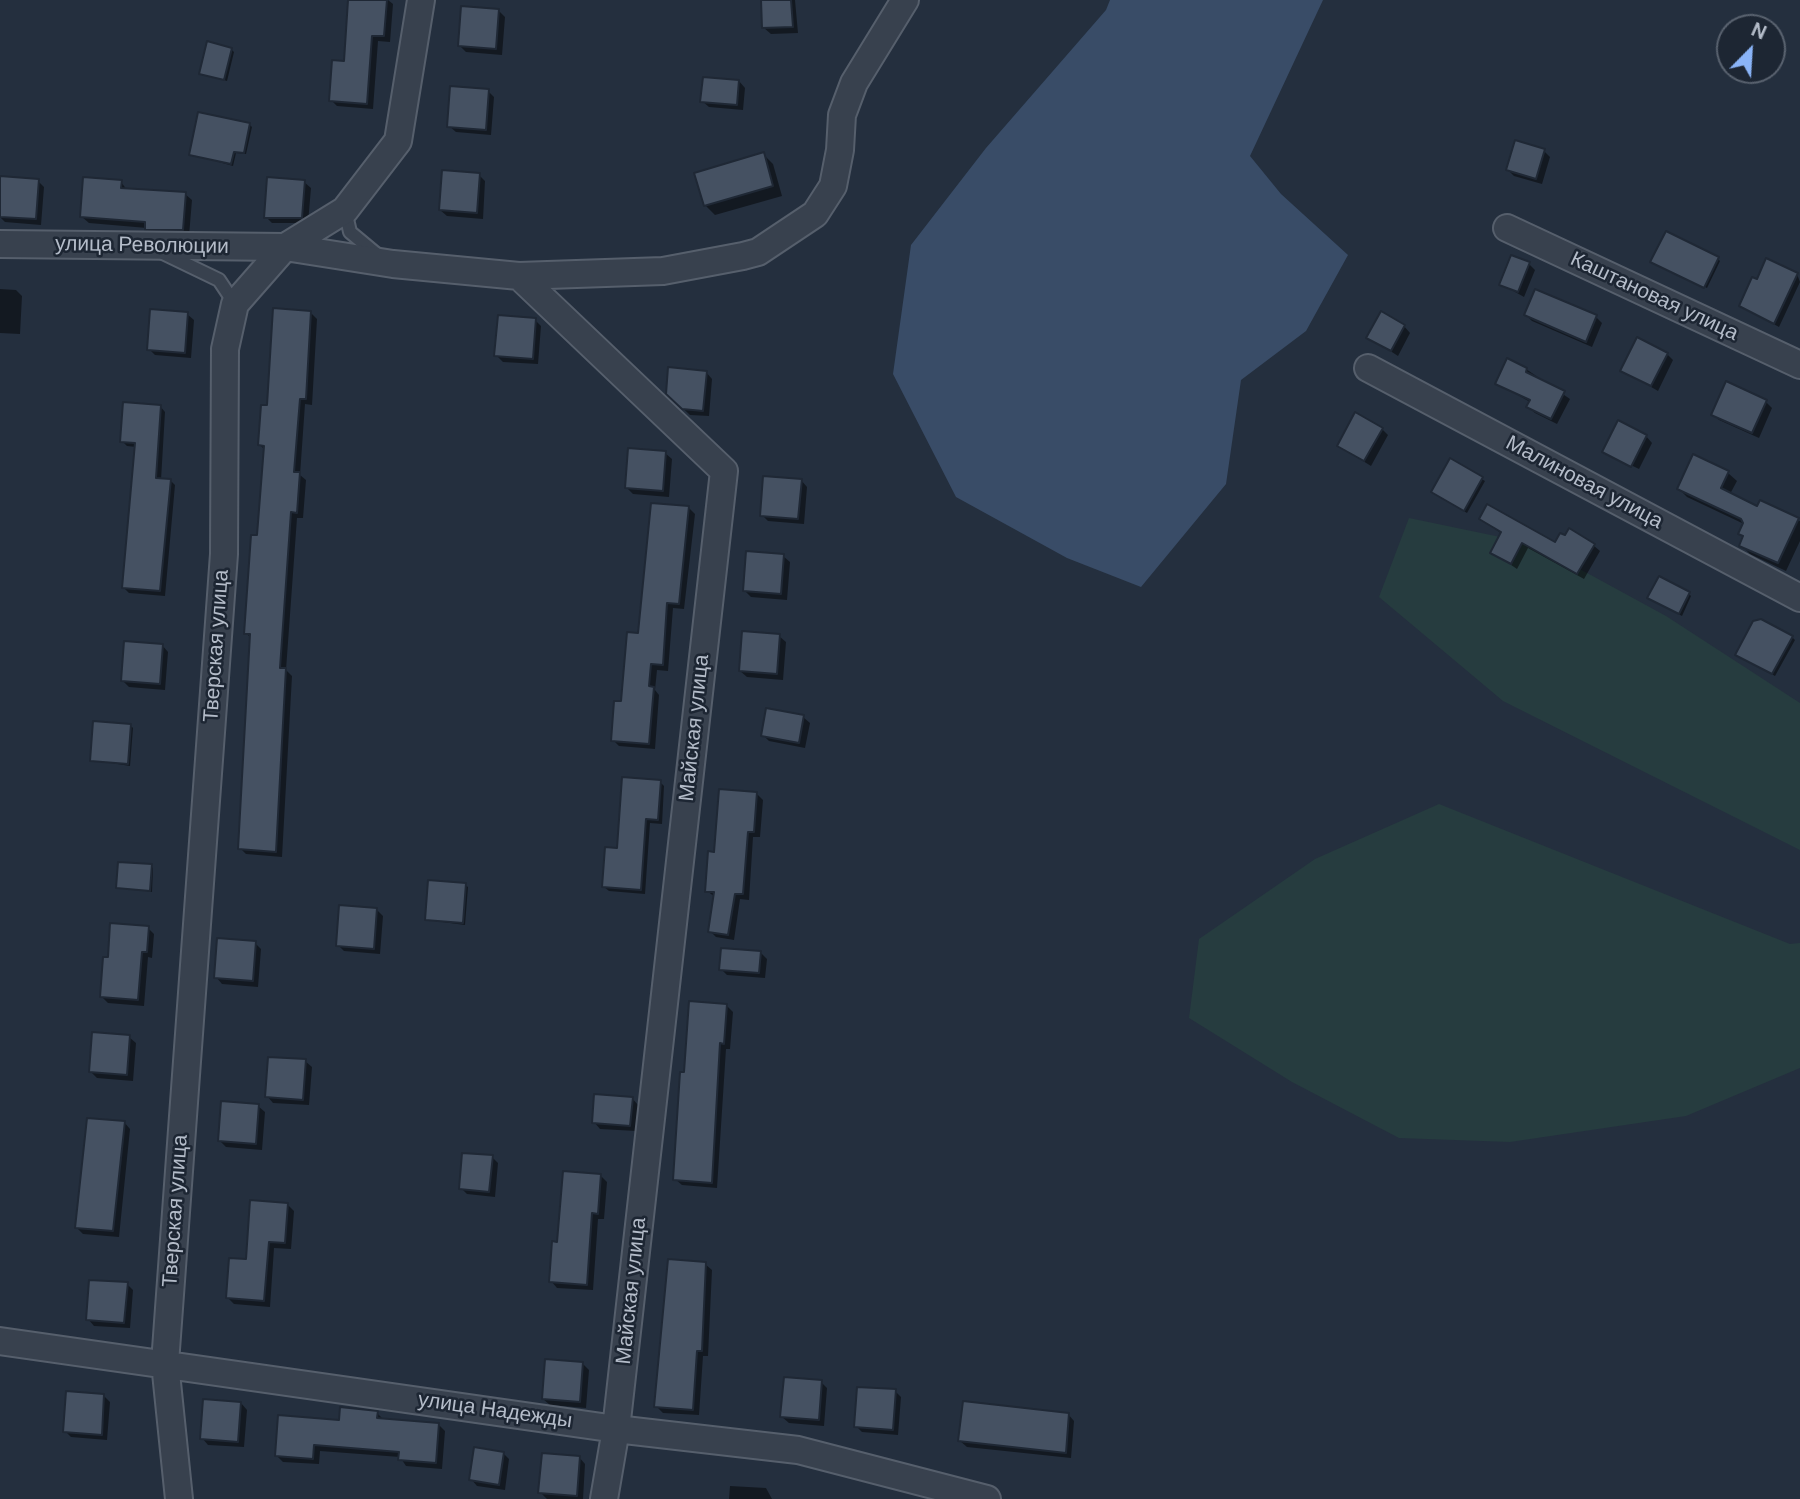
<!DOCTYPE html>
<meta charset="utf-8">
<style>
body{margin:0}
#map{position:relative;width:1800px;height:1499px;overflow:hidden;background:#242f3e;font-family:"DM Sans",sans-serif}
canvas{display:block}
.north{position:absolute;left:1716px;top:14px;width:70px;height:70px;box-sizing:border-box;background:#1d2633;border:2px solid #59626f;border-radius:50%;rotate:24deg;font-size:19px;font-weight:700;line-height:28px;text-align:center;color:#b4bcc9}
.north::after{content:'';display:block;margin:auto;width:24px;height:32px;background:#8ab4f8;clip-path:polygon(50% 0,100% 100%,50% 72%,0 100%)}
</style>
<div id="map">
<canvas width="1800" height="1499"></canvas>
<div class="north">N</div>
</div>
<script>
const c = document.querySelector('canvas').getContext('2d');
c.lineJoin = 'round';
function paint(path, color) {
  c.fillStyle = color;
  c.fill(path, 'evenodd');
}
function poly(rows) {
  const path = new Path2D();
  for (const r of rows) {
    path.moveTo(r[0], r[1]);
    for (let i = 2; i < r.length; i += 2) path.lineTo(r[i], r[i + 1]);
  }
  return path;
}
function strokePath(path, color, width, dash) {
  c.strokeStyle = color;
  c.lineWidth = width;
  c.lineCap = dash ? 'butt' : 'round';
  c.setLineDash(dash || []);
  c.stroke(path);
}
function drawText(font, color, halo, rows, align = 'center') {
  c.font = font + ' "DM Sans",sans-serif';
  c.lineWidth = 5;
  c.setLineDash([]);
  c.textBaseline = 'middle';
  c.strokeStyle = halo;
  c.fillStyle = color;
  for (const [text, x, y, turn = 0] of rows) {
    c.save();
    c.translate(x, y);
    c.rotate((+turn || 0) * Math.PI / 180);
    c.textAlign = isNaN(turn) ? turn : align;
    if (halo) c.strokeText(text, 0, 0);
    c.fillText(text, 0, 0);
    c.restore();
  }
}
const green = poly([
 [1409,518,1534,544,1666,616,1800,703,1800,850,1503,701,1379,597],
 [1439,804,1790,944,1800,943,1800,1068,1686,1116,1510,1142,1399,1138,1292,1082,1189,1018,1199,939,1315,859]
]);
const water = poly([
 [1110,0,1323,0,1250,156,1281,194,1348,255,1306,331,1241,380,1226,484,1141,587,1067,558,956,497,893,374,911,245,986,148,1106,10]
]);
const shadow = poly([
 [350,0,388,0,393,4,390,42,378,41,373,109,337,106,331,100,345,63],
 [763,0,795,0,798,33,771,34,764,28],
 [498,10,505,17,502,55,466,52,460,46],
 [231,49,234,52,227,81,201,73],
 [739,81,745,88,743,110,709,107,702,101],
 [488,91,494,97,491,135,456,132,449,126],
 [249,124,252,127,246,154,236,153,233,166,191,154],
 [1544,151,1550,157,1542,184,1514,176,1507,169],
 [763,154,773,164,782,196,715,215,705,205],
 [479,175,485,181,483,219,447,216,440,210],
 [38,181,44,187,41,225,5,222,0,217,0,204],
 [121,182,127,190,185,194,192,200,189,236,153,235,147,228,89,223,82,217],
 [304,182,311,188,308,223,272,223,266,217],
 [1718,259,1720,261,1707,288,1653,261],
 [1529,264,1535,270,1524,297,1501,284],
 [1797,274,1800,282,1779,327,1741,306,1757,281],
 [0,289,16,290,22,296,20,334,0,333],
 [310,312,317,319,312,405,305,404,300,475,306,480,303,518,297,518,286,670,292,676,282,857,246,854,240,848,252,639,246,633,259,537,265,450,260,445,269,407],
 [187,314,194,320,191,358,155,355,149,349],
 [1526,315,1596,317,1602,323,1592,347,1532,321],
 [535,320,541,326,538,364,503,362,496,355],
 [1404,326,1410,333,1398,356,1369,337],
 [1667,354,1673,360,1658,391,1622,370],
 [1526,369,1570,399,1557,424,1535,413,1528,407,1530,402,1497,383],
 [706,372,712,379,709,416,690,415,668,394],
 [1766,402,1772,408,1759,438,1719,420,1713,414],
 [160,406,165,412,161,480,170,480,175,485,165,596,129,593,124,588,136,447,127,446,122,441],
 [1382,429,1388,435,1371,466,1339,446],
 [1646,436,1652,443,1639,469,1604,452],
 [665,453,672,459,669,497,633,494,627,488],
 [1450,461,1485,481,1467,513,1435,494],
 [1728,473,1737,481,1730,494,1758,508,1800,521,1800,541,1786,571,1750,554,1741,545,1744,538,1740,534,1744,524,1687,497,1679,489],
 [801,480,807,487,804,524,768,521,762,515],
 [689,508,695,514,684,609,673,608,668,671,657,670,655,690,659,695,655,749,619,746,613,740,623,703],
 [1481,519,1556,544,1593,545,1600,551,1584,579,1528,548,1517,569,1492,552,1502,534],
 [783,556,790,562,787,600,751,597,745,591],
 [1689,594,1691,596,1682,616,1652,600],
 [779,636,786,642,783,680,747,677,740,671],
 [1792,637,1795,640,1775,676,1740,657],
 [162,645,168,652,165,690,129,687,123,681],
 [803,717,810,723,805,748,769,741,763,735],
 [131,726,133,728,130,766,92,760],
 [660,782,664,786,662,824,650,823,645,894,609,891,604,887,619,850],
 [757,794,763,800,760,837,753,837,749,900,740,899,734,940,716,937,710,931,715,897,707,891,716,854],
 [151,866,153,868,152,892,118,887],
 [465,885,468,887,465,925,427,920],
 [377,910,383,916,380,954,344,951,338,945],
 [148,928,154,934,152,958,148,957,144,1006,108,1003,102,997,109,959],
 [255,943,261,949,258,987,222,984,216,977],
 [760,952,767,959,765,978,727,975,721,969],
 [726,1005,733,1012,730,1049,726,1049,717,1188,682,1185,675,1179],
 [129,1037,136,1043,133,1081,97,1078,91,1072],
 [305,1061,312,1067,309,1105,273,1103,267,1096],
 [632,1098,638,1105,636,1131,600,1129,594,1122],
 [258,1106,265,1112,262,1150,226,1147,220,1141],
 [124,1122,130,1129,119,1237,83,1234,77,1228],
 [492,1157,498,1163,495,1197,467,1194,461,1188],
 [600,1175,607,1182,604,1219,598,1219,593,1290,557,1288,551,1281,559,1244],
 [288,1205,294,1211,291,1249,274,1248,270,1307,234,1304,228,1298,247,1261],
 [705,1264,712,1270,708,1356,703,1356,699,1415,663,1413,656,1406],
 [127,1284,133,1290,130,1328,94,1326,88,1319],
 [582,1363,589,1370,586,1408,550,1405,543,1399],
 [821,1382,827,1388,824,1426,789,1423,782,1417],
 [895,1391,901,1397,898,1435,862,1432,856,1426],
 [104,1396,110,1402,107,1440,71,1437,65,1431],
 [241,1403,247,1410,244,1447,208,1445,202,1438],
 [377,1413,383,1419,438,1424,445,1431,442,1469,406,1466,400,1457,320,1451,319,1464,283,1462,276,1455,340,1422],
 [1068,1414,1074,1421,1071,1458,967,1447,960,1441],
 [503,1453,509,1459,505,1490,477,1486,471,1479],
 [579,1457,585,1464,583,1499,547,1499,540,1492],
 [730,1486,766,1488,772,1499,729,1499]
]);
const building = poly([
 [348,0,387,0,384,36,372,36,367,104,329,101,332,60,344,61,348,0],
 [761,0,791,0,793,27,762,28,761,0],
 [461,6,499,9,496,49,458,46,461,6],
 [207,41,232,48,224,80,199,74,207,41],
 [703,77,739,80,737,105,700,102,703,77],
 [450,86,489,89,486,130,447,127,450,86],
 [198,112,250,123,244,153,234,152,231,164,189,155,198,112],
 [1515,140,1545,149,1536,179,1506,170,1515,140],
 [764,152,773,186,704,206,694,173,764,152],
 [442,170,480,173,477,213,439,210,442,170],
 [0,176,39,179,36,219,0,217,0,176],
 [83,177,122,180,121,188,186,192,183,230,145,230,145,222,80,217,83,177],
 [267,177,305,180,302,218,264,218,267,177],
 [1666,231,1719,257,1704,288,1650,262,1666,231],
 [1511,255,1530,262,1518,292,1499,285,1511,255],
 [1766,258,1798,273,1774,324,1739,306,1752,277,1757,279,1766,258],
 [1535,289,1597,315,1586,342,1524,315,1535,289],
 [273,308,311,311,306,399,300,399,294,472,300,472,297,513,291,512,280,668,286,668,276,852,238,849,250,634,244,634,251,535,257,535,264,446,258,445,261,405,267,405,273,308],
 [150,309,188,312,185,353,147,350,150,309],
 [1381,311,1405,325,1391,351,1366,338,1381,311],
 [498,315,536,318,533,359,494,356,498,315],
 [1637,337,1668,353,1651,386,1620,371,1637,337],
 [1507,358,1527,368,1526,372,1565,391,1551,419,1526,407,1530,400,1495,384,1507,358],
 [668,367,707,371,703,411,682,409,666,394,668,367],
 [1726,381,1767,400,1752,433,1711,415,1726,381],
 [123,402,161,405,156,478,171,479,160,591,122,588,135,443,120,442,123,402],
 [1355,412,1383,428,1364,461,1337,446,1355,412],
 [1618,420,1647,435,1631,467,1602,452,1618,420],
 [628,448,666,451,663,491,625,488,628,448],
 [1693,454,1729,471,1721,488,1757,506,1760,500,1799,518,1778,563,1739,546,1743,536,1738,534,1743,523,1741,519,1677,489,1693,454],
 [1450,458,1483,477,1464,511,1431,492,1450,458],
 [763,476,802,479,798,519,760,516,763,476],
 [651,503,689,506,679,604,667,603,663,665,651,664,649,686,654,687,649,744,611,741,614,701,621,701,627,632,638,633,651,503],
 [1487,504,1555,542,1560,533,1565,535,1569,528,1595,544,1577,574,1522,543,1511,564,1490,553,1501,532,1479,519,1487,504],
 [746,551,784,554,781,594,743,591,746,551],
 [1659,576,1690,592,1679,614,1647,598,1659,576],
 [1761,619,1793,636,1772,674,1735,655,1753,621,1761,619],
 [742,631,780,634,777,674,739,671,742,631],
 [124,641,163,644,160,684,121,681,124,641],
 [766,708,804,715,799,743,761,736,766,708],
 [93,721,131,724,128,764,90,761,93,721],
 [622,777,661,780,658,820,646,819,641,890,602,887,605,847,617,848,622,777],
 [719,789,757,792,754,832,748,832,743,894,735,894,728,935,708,932,714,892,705,892,708,851,714,852,719,789],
 [118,862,152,864,150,891,116,888,118,862],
 [428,880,466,883,463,923,425,920,428,880],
 [339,905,377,908,374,949,336,946,339,905],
 [110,923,149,926,147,952,142,952,138,1000,100,997,103,957,108,957,110,923],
 [217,938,256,941,253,981,214,978,217,938],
 [721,948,761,951,759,973,719,970,721,948],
 [689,1001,727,1004,724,1044,720,1043,712,1183,673,1180,680,1072,684,1072,689,1001],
 [92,1032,130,1035,127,1075,89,1072,92,1032],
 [268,1057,306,1059,303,1100,265,1097,268,1057],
 [594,1094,633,1097,630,1126,592,1123,594,1094],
 [221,1101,259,1104,256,1144,218,1141,221,1101],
 [87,1118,125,1121,113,1231,75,1228,87,1118],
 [462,1153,493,1155,489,1192,459,1189,462,1153],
 [563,1171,601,1174,598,1214,592,1213,587,1285,549,1282,552,1241,557,1242,563,1171],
 [250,1200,288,1203,285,1243,269,1242,264,1301,226,1298,229,1258,246,1259,250,1200],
 [668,1259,706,1262,702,1351,697,1351,693,1410,654,1407,668,1259],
 [89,1280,128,1282,124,1323,86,1320,89,1280],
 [545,1359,583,1362,580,1402,542,1399,545,1359],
 [784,1377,822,1380,819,1420,780,1417,784,1377],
 [857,1387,896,1389,893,1430,854,1427,857,1387],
 [66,1391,104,1394,102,1435,63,1432,66,1391],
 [203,1399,241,1402,238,1442,200,1439,203,1399],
 [963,1401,1069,1413,1066,1453,958,1441,963,1401],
 [340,1407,378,1411,377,1418,439,1423,436,1463,398,1460,399,1452,314,1445,313,1459,275,1456,278,1415,339,1420,340,1407],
 [474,1447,504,1452,499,1485,469,1480,474,1447],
 [542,1453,580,1456,577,1496,538,1493,542,1453]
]);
const lane = poly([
 [345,210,350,232,380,257],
 [163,253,219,280,235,304]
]);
const street = poly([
 [1507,228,1800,365],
 [0,244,285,247,393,264,519,276,724,471,616,1429,604,1499],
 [519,276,663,271,743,256,758,252,815,214,833,186,840,150,842,115,854,83,905,0],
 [1368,368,1800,598],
 [0,1341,616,1429,798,1450,987,1499],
 [179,1499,165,1363,224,554,225,349,235,304,285,247,345,210,398,141,421,0]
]);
const streetNames = [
 ["улица Революции",142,246,1],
 ["Каштановая улица",1654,297,25],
 ["Малиновая улица",1584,483,28],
 ["Тверская улица",217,646,-86],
 ["Майская улица",695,728,-84],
 ["Тверская улица",176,1211,-86],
 ["Майская улица",632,1291,-84],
 ["улица Надежды",495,1411,8]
];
paint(green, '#263c3f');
paint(water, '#394c67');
paint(shadow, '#0007');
paint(building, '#455162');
strokePath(building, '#1f2835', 2);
strokePath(lane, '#565f6c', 16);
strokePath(street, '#565f6c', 30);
strokePath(lane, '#38414e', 12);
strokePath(street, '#38414e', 26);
drawText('21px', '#b4bcc9', '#1d2633', streetNames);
</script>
